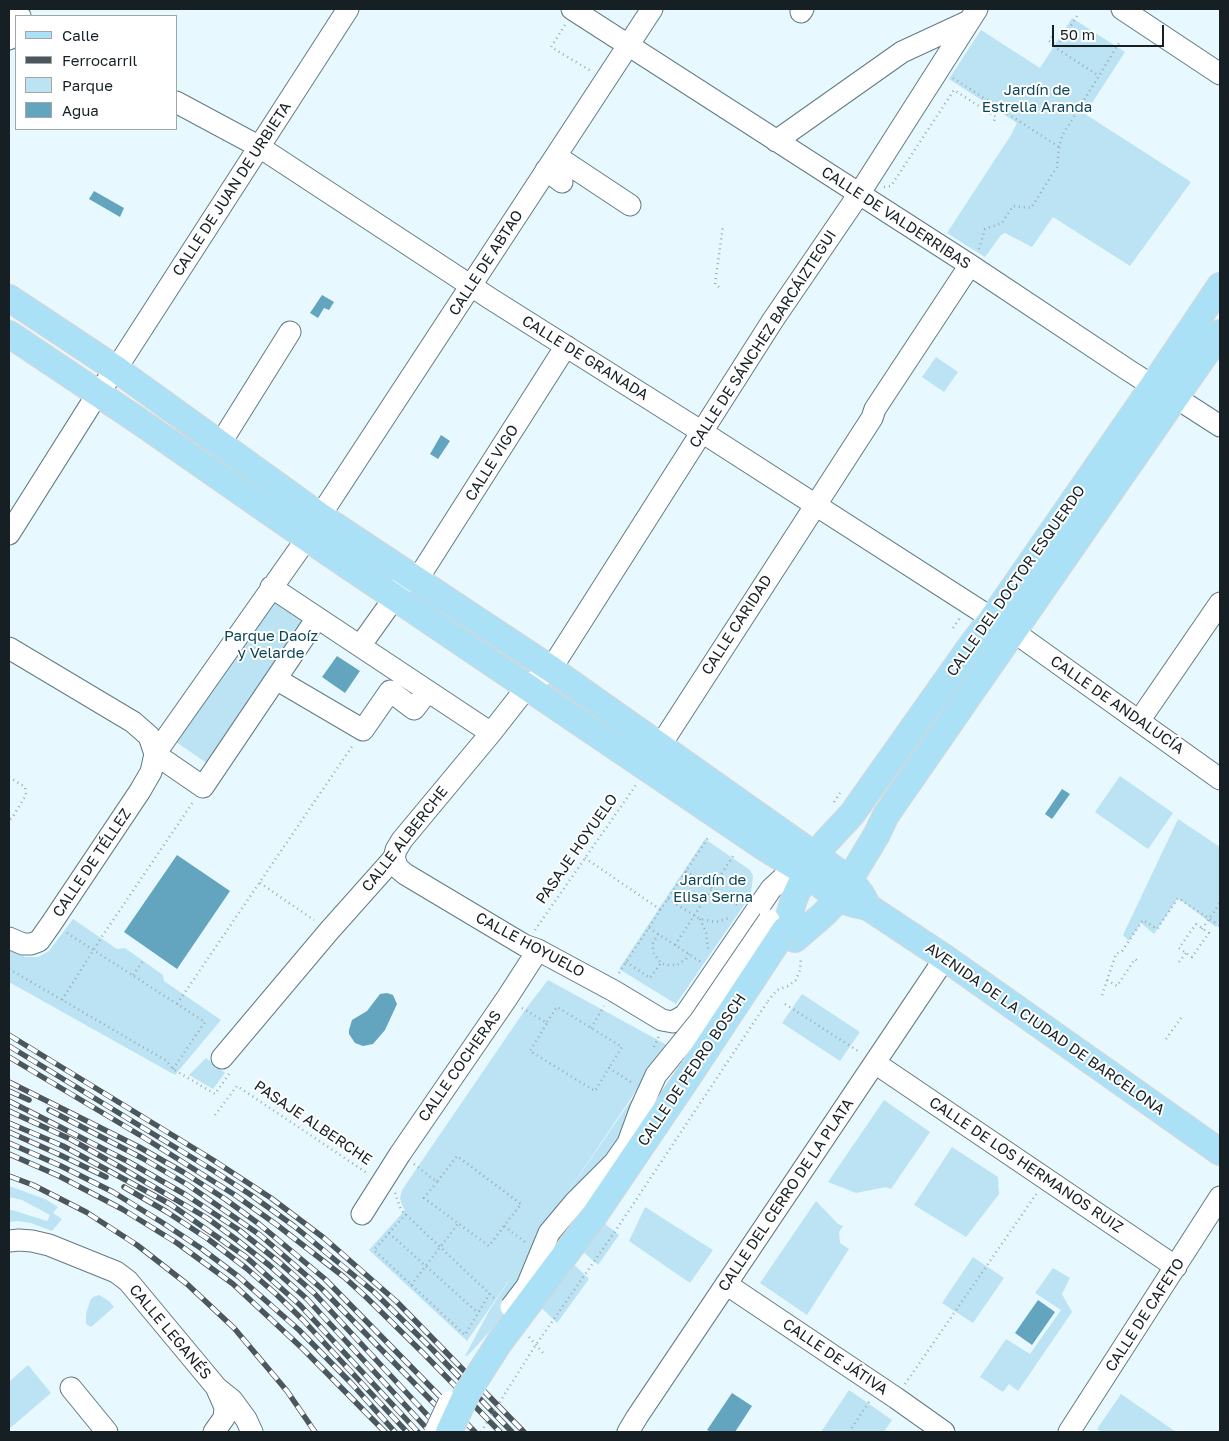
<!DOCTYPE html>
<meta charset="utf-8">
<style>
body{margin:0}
#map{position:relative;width:1229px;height:1441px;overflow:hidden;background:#e7f8ff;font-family:"Golos Text",sans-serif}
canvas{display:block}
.frame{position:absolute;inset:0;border:10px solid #162024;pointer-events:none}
.legend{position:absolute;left:15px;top:15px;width:162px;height:115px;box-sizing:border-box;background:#fff;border:1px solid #a2a6a7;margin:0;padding:6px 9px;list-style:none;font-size:15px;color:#162024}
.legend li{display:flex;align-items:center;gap:10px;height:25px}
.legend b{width:25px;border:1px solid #a2a6a7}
.scale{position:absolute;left:1052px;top:25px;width:112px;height:22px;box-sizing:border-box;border:2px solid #162024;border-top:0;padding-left:6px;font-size:15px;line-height:18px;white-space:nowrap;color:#162024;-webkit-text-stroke:4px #fff;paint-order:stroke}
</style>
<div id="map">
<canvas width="1229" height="1441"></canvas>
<div class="frame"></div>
<ul class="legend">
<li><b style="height:6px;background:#aae1f6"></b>Calle</li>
<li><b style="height:6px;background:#4b575c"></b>Ferrocarril</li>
<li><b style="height:14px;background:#bbe3f3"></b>Parque</li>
<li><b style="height:14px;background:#63a4be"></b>Agua</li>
</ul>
<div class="scale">50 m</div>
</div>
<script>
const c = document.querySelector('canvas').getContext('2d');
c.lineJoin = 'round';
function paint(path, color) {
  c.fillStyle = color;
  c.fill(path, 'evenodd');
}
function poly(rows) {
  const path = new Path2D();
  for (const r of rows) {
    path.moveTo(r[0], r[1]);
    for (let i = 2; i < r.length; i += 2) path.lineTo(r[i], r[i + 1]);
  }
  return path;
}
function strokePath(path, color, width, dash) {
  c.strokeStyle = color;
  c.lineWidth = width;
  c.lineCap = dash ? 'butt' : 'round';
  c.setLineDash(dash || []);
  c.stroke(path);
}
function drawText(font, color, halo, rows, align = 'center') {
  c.font = font + ' "Golos Text",sans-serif';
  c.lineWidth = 4;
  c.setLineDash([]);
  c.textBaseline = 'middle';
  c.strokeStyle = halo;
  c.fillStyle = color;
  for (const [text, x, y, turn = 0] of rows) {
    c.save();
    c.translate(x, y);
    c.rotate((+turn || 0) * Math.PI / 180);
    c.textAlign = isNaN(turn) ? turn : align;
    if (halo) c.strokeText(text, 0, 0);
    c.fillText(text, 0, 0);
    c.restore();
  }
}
const green = poly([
 [1072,18,1125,52,1085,114,1191,182,1130,266,1053,217,1032,247,1005,233,1001,235,985,257,947,233,1011,135,1017,123,949,79,981,30,1040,68],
 [936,357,958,372,944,392,922,377],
 [274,591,320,623,217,770,173,740],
 [1120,776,1173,813,1148,849,1095,812],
 [1178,819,1220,847,1220,921,1216,927,1178,898,1154,934,1141,923,1129,941,1123,935],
 [705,839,750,870,753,876,752,886,750,896,742,908,676,1004,619,969],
 [73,919,117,949,125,948,163,975,164,981,221,1020,175,1075,9,982,9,948,25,957,38,957,49,951],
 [548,980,667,1045,557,1208,643,1083,621,1139,579,1203,619,1235,598,1265,570,1240,561,1252,589,1279,557,1323,519,1286,505,1312,493,1328,472,1351,467,1356,465,1356,489,1311,514,1273,467,1341,369,1250,405,1210,402,1205,400,1198,402,1190,525,1010],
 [802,994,860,1032,840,1061,782,1023],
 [206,1058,225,1073,213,1089,189,1075],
 [884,1100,930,1132,891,1189,886,1187,856,1193,828,1182],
 [952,1147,998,1177,999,1194,966,1237,914,1205],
 [9,1186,45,1199,58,1207,53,1213,62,1219,52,1231,31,1223,17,1221,9,1222,9,1210,12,1210,47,1221,50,1215,22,1200,9,1197],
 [816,1201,838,1224,843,1226,839,1232,840,1243,849,1249,807,1315,760,1283],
 [645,1207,713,1250,690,1283,629,1241],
 [973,1257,1004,1278,973,1323,942,1303],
 [1053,1268,1070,1278,1062,1294,1072,1312,1018,1391,1009,1384,1003,1392,980,1377,1006,1339,1030,1354,1061,1310,1035,1293],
 [99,1295,109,1301,114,1307,91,1327,86,1324,86,1314,90,1301,93,1297],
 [28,1365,51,1393,9,1429,9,1382],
 [849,1390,892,1420,884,1432,821,1432],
 [1121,1394,1176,1432,1102,1432,1097,1429]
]);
const water = poly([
 [94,191,124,208,120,217,89,199],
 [322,295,334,302,329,310,324,308,318,318,310,313],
 [441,435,450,441,438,459,430,454],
 [337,656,360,671,345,693,322,677],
 [1062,789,1070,794,1052,819,1045,814],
 [177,855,230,891,177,969,124,932],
 [387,993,393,995,397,1004,385,1030,373,1044,363,1046,355,1043,349,1034,349,1030,352,1020,367,1011,380,994],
 [1038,1300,1055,1312,1032,1345,1015,1333],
 [732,1393,752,1406,735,1432,712,1432,707,1430]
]);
const path = poly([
 [1077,16,1056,48,1099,76],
 [565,25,551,47,591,71],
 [1052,37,1049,41,1057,46],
 [953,78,1059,147],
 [884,187,891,186,954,90,996,117,993,123],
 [979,249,985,229,1002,223,1013,206,1031,208,1057,167,1059,147,1062,136,1119,43],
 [719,287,715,284,723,226],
 [953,628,959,619,959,618],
 [9,777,25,787,26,795,12,818,9,820],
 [834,802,840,793],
 [585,858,661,910],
 [686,871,739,906],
 [260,883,314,920],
 [668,899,700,919,716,922,729,918],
 [700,919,706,932,708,949],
 [1196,924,1209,933,1192,957,1179,948,1196,924],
 [649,928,701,962],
 [1202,929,1220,903],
 [535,930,636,785],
 [67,933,205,1022,173,1069],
 [658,934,653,943,653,949,654,954,661,963,666,965,677,965,686,959,689,954],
 [675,945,735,853],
 [626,962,650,978,661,963],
 [1179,962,1186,953],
 [9,969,165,1060,173,1069,215,1094,229,1074],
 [619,973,709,836],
 [133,975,143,961],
 [1107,980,1117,986,1135,959,1139,962],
 [1102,995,1116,954,1122,951,1143,920,1157,929,1178,898,1220,926],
 [62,1000,101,938,193,802],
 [768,1001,777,990,788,986,796,980,800,970,801,958],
 [177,1004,353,745],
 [785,1004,858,1051],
 [522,1008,547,1023,530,1051,595,1091,609,1068,634,1084],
 [547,1022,557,1007,622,1047,609,1068],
 [591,1028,604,1006],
 [1166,1039,1181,1018],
 [654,1047,659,1036],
 [215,1115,237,1086,367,1173],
 [414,1164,437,1182,457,1156,521,1204,504,1226,525,1242],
 [437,1182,424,1198,489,1246,504,1226],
 [395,1193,401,1210,495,1299],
 [406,1214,374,1250,465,1335,490,1293],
 [389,1233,477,1312],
 [411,1285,458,1224],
 [529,1337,544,1354],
 [905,1384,1037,1193],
 [849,1432,869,1402]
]);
const minor = poly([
 [572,9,970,265,1128,370,1153,386,1175,397,1220,426],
 [1122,9,1220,74],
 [9,10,20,16],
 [801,12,803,9],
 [9,39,16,26],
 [176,102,258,146,491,299,702,432,1021,637,1220,779],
 [776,141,902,52,969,21],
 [556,156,630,205],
 [546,170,562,182],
 [220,444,290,332],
 [305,516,320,516,652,9],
 [9,534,98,393,116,369,348,9],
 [307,538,155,754,203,787,317,618],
 [403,582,417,580,566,346],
 [271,587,491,733],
 [360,646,395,597],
 [9,648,133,722,149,736,155,754,151,772,140,791,51,924,39,941,31,944,23,944,9,938],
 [276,679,363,730,390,691,414,709,428,691],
 [1139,721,1220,603],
 [644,750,660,746,872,418,875,409,970,265],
 [394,858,398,868,405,874,524,945,538,950,614,991,662,1020,673,1022,685,1015,771,889,784,877,806,873],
 [222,1058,329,931,394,858,396,850,402,840,491,733,527,687,551,669,773,320,859,194,977,9],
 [875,1063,1176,1267],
 [362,1214,400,1154,507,998,538,950],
 [9,1241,19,1240,32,1241,49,1245,116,1272,128,1281,217,1388,232,1400,246,1419,252,1432],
 [726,1284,896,1398,944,1432],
 [71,1388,107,1432],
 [214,1432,224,1418,225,1407,217,1389],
 [628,1432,637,1417,945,958],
 [1069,1432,1220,1197]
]);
const major = poly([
 [9,298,116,369,320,516,551,669,817,857,850,880,861,894,868,907],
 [9,334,136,419,307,538,762,846,806,873,838,899,854,904,868,907,945,958,1220,1152],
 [785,930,794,899,806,873,817,857,825,843,852,814,973,643,992,619,1153,386,1220,286],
 [795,939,824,914,838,899,877,834,886,815,1220,333]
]);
const rail = poly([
 [9,1035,213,1160,271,1198,324,1238,397,1302,524,1432],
 [9,1046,214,1171,251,1195,294,1226,374,1292,433,1350,512,1432],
 [9,1057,143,1137,235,1195,277,1225,344,1277,367,1298,424,1354,500,1432],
 [9,1082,139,1147,183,1172,225,1199,259,1224,325,1279,475,1432],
 [9,1091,29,1100],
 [9,1101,129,1162,186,1195,239,1230,279,1262,314,1293,443,1432],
 [49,1110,142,1158,188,1185,260,1235,322,1289,462,1432],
 [9,1111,70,1139,120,1167,207,1218,237,1240,269,1265,307,1299,430,1432],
 [9,1123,63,1146,170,1204,246,1257,300,1305,418,1432],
 [9,1132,58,1154,106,1177],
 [9,1143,61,1166,113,1192,163,1223,202,1249,239,1277,299,1330,352,1384,395,1432],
 [9,1154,59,1176,122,1209,177,1243,233,1284,303,1349,385,1432],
 [9,1176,33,1185,86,1212,137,1245,187,1284,234,1328,287,1391,315,1432],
 [124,1187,167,1212,208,1239,246,1268,276,1294,303,1320,407,1432]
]);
const pathBridge = poly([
 [481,1432,533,1349,614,1233,768,1001]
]);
const minorBridge = poly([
 [511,1307,527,1286,549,1233,575,1202,614,1163,628,1143,640,1110,656,1075,700,1021,769,920],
 [435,1432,449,1402]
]);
const majorBridge = poly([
 [449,1432,467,1393,499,1343,594,1216,686,1080,785,930]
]);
const parkNames = [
 ["Jardín de",1037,90],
 ["Estrella Aranda",1037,107],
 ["Parque Daoíz",271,636],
 ["y Velarde",271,653],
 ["Jardín de",713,880],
 ["Elisa Serna",713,897]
];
const streetNames = [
 ["CALLE DE JUAN DE URBIETA",232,189,-57],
 ["CALLE DE VALDERRIBAS",896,218,33],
 ["CALLE DE ABTAO",486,263,-57],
 ["CALLE DE SÁNCHEZ BARCÁIZTEGUI",763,339,-57],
 ["CALLE DE GRANADA",585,358,32],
 ["CALLE VIGO",492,463,-58],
 ["CALLE DEL DOCTOR ESQUERDO",1016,581,-55],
 ["CALLE CARIDAD",737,625,-57],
 ["CALLE DE ANDALUCÍA",1117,705,35],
 ["CALLE ALBERCHE",405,839,-52],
 ["PASAJE HOYUELO",577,849,-55],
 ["CALLE DE TÉLLEZ",92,863,-56],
 ["CALLE HOYUELO",530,945,28],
 ["AVENIDA DE LA CIUDAD DE BARCELONA",1045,1029,35],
 ["CALLE COCHERAS",460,1066,-55],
 ["CALLE DE PEDRO BOSCH",692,1070,-56],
 ["PASAJE ALBERCHE",313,1123,34],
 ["CALLE DE LOS HERMANOS RUIZ",1026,1165,34],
 ["CALLE DEL CERRO DE LA PLATA",786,1195,-56],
 ["CALLE DE CAFETO",1145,1315,-57],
 ["CALLE LEGANÉS",170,1332,50],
 ["CALLE DE JÁTIVA",835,1357,34]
];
paint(green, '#bbe3f3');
paint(water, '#63a4be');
strokePath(minor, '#627b85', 23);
strokePath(major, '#d5d7d8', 28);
strokePath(path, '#9dabb1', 2.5, [1, 4]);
strokePath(minor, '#fff', 21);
strokePath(major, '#aae1f6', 26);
strokePath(rail, '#4b575c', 5.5);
strokePath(rail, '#fff', 4, [11]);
strokePath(minorBridge, '#627b85', 23, []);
strokePath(majorBridge, '#d5d7d8', 28, []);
strokePath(pathBridge, '#9dabb1', 2.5, [1, 4]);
strokePath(minorBridge, '#fff', 21);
strokePath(majorBridge, '#aae1f6', 26);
drawText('15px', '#0b4658', '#fff', parkNames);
drawText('15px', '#162024', '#fff', streetNames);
</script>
